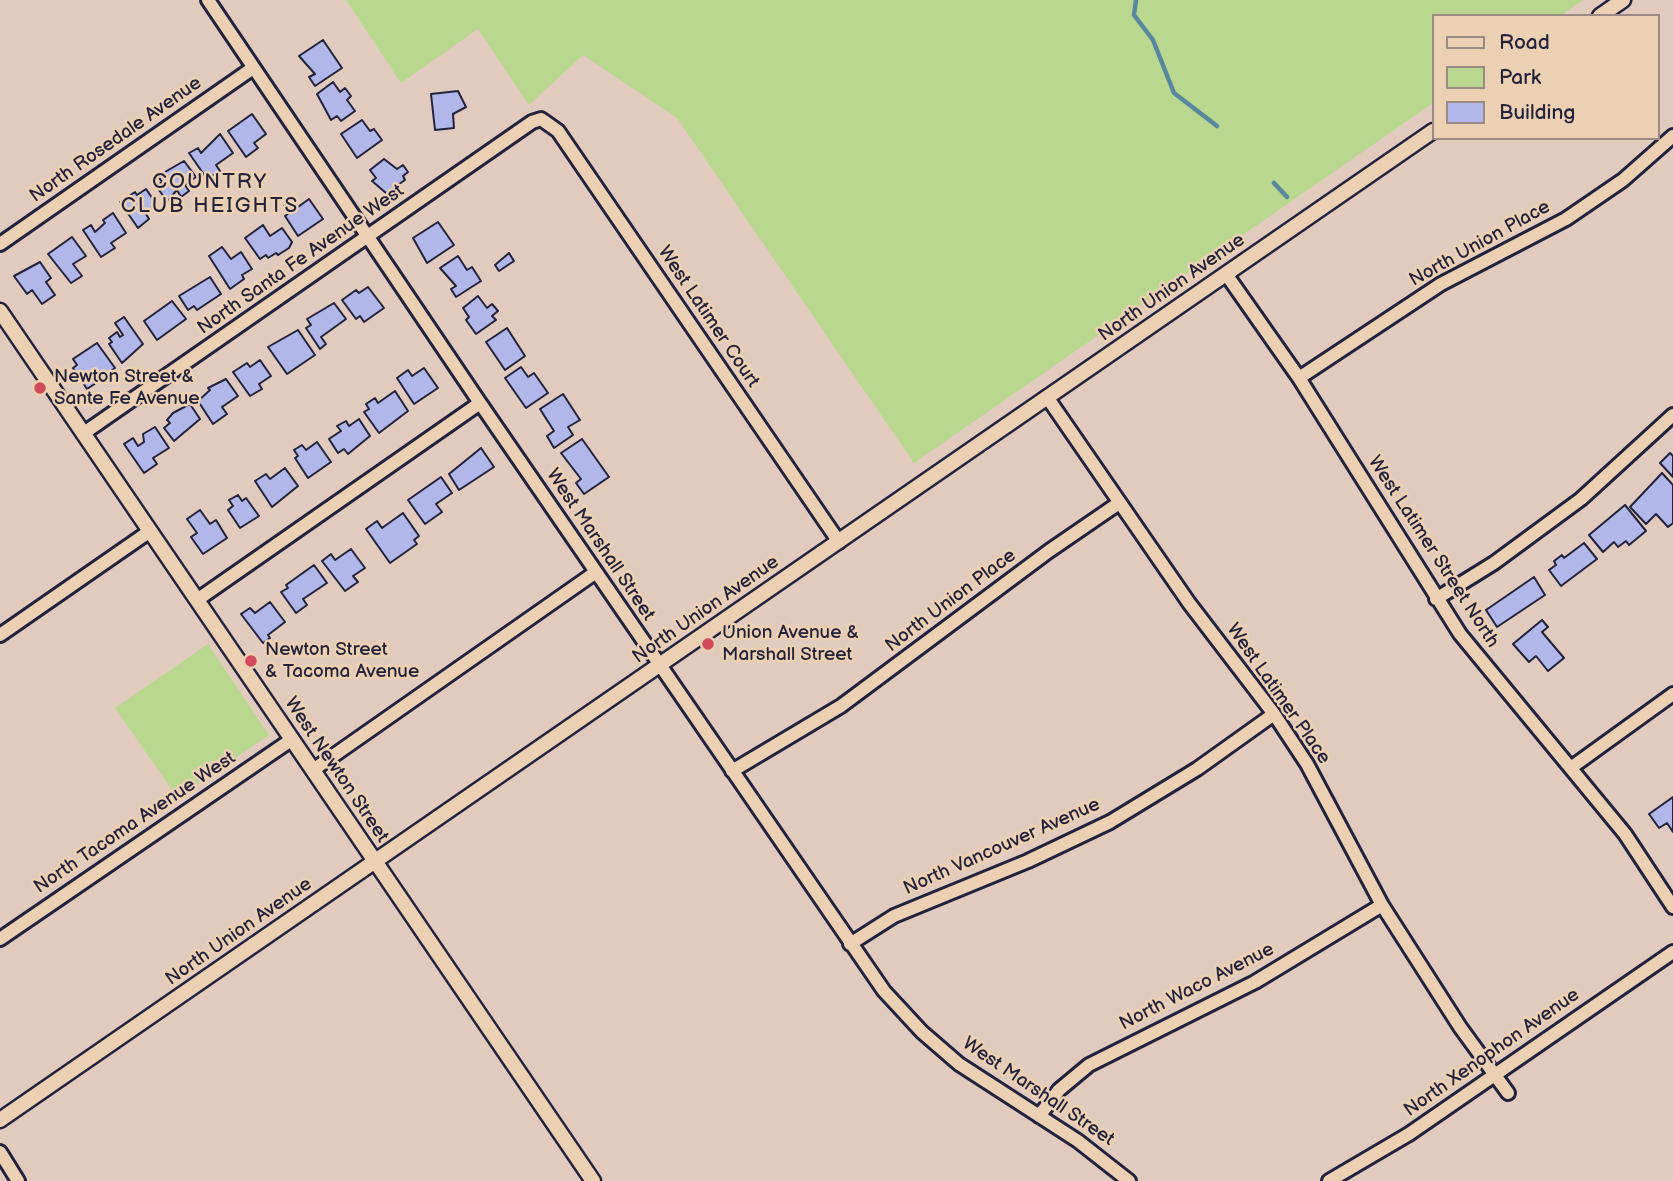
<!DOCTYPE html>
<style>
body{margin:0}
#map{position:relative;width:1673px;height:1181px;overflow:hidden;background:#e0cbbe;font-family:"Balsamiq Sans",sans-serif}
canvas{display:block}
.legend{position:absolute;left:1432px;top:14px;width:228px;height:126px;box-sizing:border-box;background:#ecd0b3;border:2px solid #9b8a83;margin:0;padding:9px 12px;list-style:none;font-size:21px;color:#22223b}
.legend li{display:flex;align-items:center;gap:14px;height:35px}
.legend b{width:35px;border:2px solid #9b8a83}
</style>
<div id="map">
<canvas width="1673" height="1181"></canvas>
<ul class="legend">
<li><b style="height:9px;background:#ecd0b3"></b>Road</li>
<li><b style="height:19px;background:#bad78f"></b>Park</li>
<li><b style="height:19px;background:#b1b7e8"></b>Building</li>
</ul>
</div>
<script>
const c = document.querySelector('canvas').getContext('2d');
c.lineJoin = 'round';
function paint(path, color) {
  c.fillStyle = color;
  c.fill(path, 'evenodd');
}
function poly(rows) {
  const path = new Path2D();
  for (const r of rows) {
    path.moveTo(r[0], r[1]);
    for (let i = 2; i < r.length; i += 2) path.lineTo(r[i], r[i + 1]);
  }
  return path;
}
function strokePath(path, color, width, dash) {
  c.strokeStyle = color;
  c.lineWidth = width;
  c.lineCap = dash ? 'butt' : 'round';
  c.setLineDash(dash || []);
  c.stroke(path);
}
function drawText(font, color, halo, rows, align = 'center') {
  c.font = font + ' "Balsamiq Sans",sans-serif';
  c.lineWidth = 5;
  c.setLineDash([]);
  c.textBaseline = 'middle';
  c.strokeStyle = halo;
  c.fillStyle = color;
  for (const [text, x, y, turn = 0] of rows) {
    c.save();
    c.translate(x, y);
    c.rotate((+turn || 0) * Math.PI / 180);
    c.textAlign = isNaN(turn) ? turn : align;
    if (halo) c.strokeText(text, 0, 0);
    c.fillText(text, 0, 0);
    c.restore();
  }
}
const green = poly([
 [346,0,1583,0,1560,16,1433,16,1433,103,914,463,677,118,583,55,529,105,478,29,401,83],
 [208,644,269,735,177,797,115,708]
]);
const stream = poly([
 [1136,0,1134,15,1153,40,1174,93,1217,126],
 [1274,183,1287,197]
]);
const building = poly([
 [323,40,342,68,315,86,309,77,315,74,299,56,323,40],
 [333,82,340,92,345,88,351,96,347,100,355,111,341,121,337,116,331,120,317,94,333,82],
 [458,91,466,107,453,114,454,128,435,130,431,94,458,91],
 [252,114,266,134,254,143,258,148,246,157,228,131,252,114],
 [362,120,370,131,374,129,382,140,357,158,341,134,362,120],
 [220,134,233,153,216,165,220,171,207,179,189,153,198,148,201,153,220,134],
 [384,159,397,169,403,165,408,172,403,176,405,180,386,193,372,181,376,178,370,170,384,159],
 [184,161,196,177,185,185,189,191,181,197,177,190,167,201,156,186,162,182,158,176,184,161],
 [146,189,157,205,146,214,149,219,138,228,120,202,135,192,137,195,146,189],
 [309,199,323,219,298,236,285,216,289,213,284,206,293,200,298,207,309,199],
 [113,213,126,233,111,243,115,248,101,257,83,230,91,225,95,232,105,223,103,220,113,213],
 [438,222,454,245,427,263,413,238,438,222],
 [263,225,270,236,282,228,292,242,289,248,278,255,276,253,268,258,266,255,260,259,245,238,263,225],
 [72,237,86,256,73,264,82,276,71,283,48,254,72,237],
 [222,247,231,259,241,252,252,269,242,275,244,279,230,289,209,256,222,247],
 [509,253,514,261,499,271,495,265,509,253],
 [458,256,467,270,472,267,481,281,456,297,451,289,456,286,440,268,458,256],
 [40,262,51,278,46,282,55,295,42,304,32,290,27,294,14,276,40,262],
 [210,277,221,294,197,310,194,306,188,310,179,296,210,277],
 [368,287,384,308,364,322,360,316,356,319,342,300,356,290,359,293,368,287],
 [478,296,487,308,492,304,498,311,492,316,496,320,476,334,466,320,469,317,463,308,478,296],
 [172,301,186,319,157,340,144,321,172,301],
 [334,303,346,319,321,337,326,344,320,349,306,328,311,325,307,319,334,303],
 [124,317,143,344,122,363,109,344,112,342,109,338,117,332,120,337,123,335,115,323,124,317],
 [507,328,525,356,505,370,486,342,507,328],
 [298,330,315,355,287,374,268,347,298,330],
 [97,343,115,368,104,376,100,371,91,377,96,383,87,389,73,368,77,365,73,359,97,343],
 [260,360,271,376,259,384,262,389,250,396,233,372,247,363,250,367,260,360],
 [521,367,528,377,534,373,548,393,526,408,505,378,521,367],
 [424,368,438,388,414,404,397,378,408,370,412,376,424,368],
 [226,379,238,396,222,407,227,414,213,424,198,401,210,390,208,388,226,379],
 [395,391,408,411,379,433,364,412,369,409,366,404,375,398,378,403,395,391],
 [563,394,580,420,568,427,573,435,554,448,547,436,554,431,540,409,563,394],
 [190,404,200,419,174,441,164,428,170,423,167,420,173,413,190,404],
 [359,419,370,436,348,454,344,449,338,453,329,439,341,431,337,426,346,421,349,426,359,419],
 [155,427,169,448,153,458,157,464,144,473,124,444,133,438,138,446,144,442,143,434,155,427],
 [582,439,609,477,584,494,576,483,581,479,561,453,582,439],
 [317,442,331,462,308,478,295,458,298,456,294,450,302,445,306,450,317,442],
 [481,448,494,467,459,490,449,474,481,448],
 [1670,453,1673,456,1673,477,1660,463,1670,453],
 [285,468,298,486,272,507,255,481,266,474,270,479,285,468],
 [1662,473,1673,485,1673,523,1668,527,1656,514,1646,524,1630,507,1662,473],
 [441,477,452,493,436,504,442,512,425,524,408,500,441,477],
 [238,495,242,501,246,498,259,516,240,528,228,510,233,506,229,500,238,495],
 [1625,505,1646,531,1629,545,1626,541,1618,547,1614,542,1603,552,1589,535,1625,505],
 [200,510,210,524,216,520,227,538,203,554,191,537,197,533,187,519,200,510],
 [403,513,419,536,414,540,417,544,390,563,366,529,377,521,382,528,403,513],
 [1584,543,1597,559,1561,586,1549,570,1556,565,1554,561,1562,555,1564,558,1584,543],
 [351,549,365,568,353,576,358,582,345,591,322,561,331,554,335,560,351,549],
 [314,565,327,583,303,599,307,605,296,613,281,592,288,588,286,585,314,565],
 [1534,577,1545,595,1497,627,1486,610,1534,577],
 [270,602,285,622,268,635,270,638,263,643,241,614,250,608,255,613,270,602],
 [1542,620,1548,627,1542,632,1564,658,1548,671,1536,656,1529,662,1513,644,1542,620],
 [1673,797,1673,832,1667,823,1659,828,1649,814,1673,797]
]);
const minor = poly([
 [208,0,480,403,884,991,922,1032,959,1064,1078,1141,1129,1181],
 [0,244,253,68],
 [1226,274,1299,378,1460,634,1625,834,1673,907],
 [1299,378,1441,284,1566,219,1623,180,1673,136],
 [1047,397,1189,603,1274,714,1307,764,1382,905,1460,1027,1508,1093],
 [84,433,532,122,541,119,558,131,839,542],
 [1436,599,1494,563,1581,499,1673,415],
 [197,600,480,403],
 [0,635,150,531],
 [1572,767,1673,694],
 [313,770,596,572],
 [732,771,841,706,1049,551,1119,503],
 [0,939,291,740],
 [850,944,894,916,1028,861,1110,822,1197,769,1274,714],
 [1039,1116,1059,1090,1089,1065,1255,982,1382,905],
 [0,1152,18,1181],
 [1329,1181,1409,1134,1673,952]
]);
const tertiary = poly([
 [1600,16,1623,0],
 [0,311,593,1181],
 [0,1120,1433,131]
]);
const markers = [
 [40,388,7,"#d1495b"],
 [708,644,7,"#d1495b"],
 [251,661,7,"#d1495b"]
];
const streetNames = [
 ["North Rosedale Avenue",116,140,-35],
 ["North Union Place",1480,244,-29],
 ["North Santa Fe Avenue West",301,260,-35],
 ["North Union Avenue",1172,288,-35],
 ["West Latimer Court",708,317,56],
 ["West Marshall Street",600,545,56],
 ["West Latimer Street North",1433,552,57],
 ["North Union Place",951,601,-37],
 ["North Union Avenue",706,610,-35],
 ["West Latimer Place",1278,694,55],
 ["West Newton Street",336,770,56],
 ["North Tacoma Avenue West",135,823,-34],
 ["North Vancouver Avenue",1002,847,-24],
 ["North Union Avenue",239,932,-35],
 ["North Waco Avenue",1197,987,-27],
 ["North Xenophon Avenue",1492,1053,-35],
 ["West Marshall Street",1038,1092,34]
];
const poiNames = [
 ["Newton Street &",54,377],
 ["Sante Fe Avenue",54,399],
 ["Union Avenue &",722,633],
 ["Marshall Street",722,655],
 ["Newton Street",265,650],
 ["& Tacoma Avenue",265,672]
];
const neighbourhoodNames = [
 ["COUNTRY",210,183],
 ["CLUB HEIGHTS",210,207]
];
paint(green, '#bad78f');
strokePath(stream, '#5a879d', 4.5);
paint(building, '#b1b7e8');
strokePath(building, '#22223b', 2);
strokePath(minor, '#22223b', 18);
strokePath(tertiary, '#22223b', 19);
strokePath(minor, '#ecd0b3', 12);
strokePath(tertiary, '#ecd0b3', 14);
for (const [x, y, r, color] of markers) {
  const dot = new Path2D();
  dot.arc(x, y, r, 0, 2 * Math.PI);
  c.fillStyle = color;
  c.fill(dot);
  strokePath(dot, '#ecd0b3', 2.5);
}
drawText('19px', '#22223b', '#ecd0b3', streetNames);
drawText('19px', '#22223b', '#ecd0b3', poiNames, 'left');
c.letterSpacing = '2px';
drawText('21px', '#22223b', '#ecd0b3', neighbourhoodNames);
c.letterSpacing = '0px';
</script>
